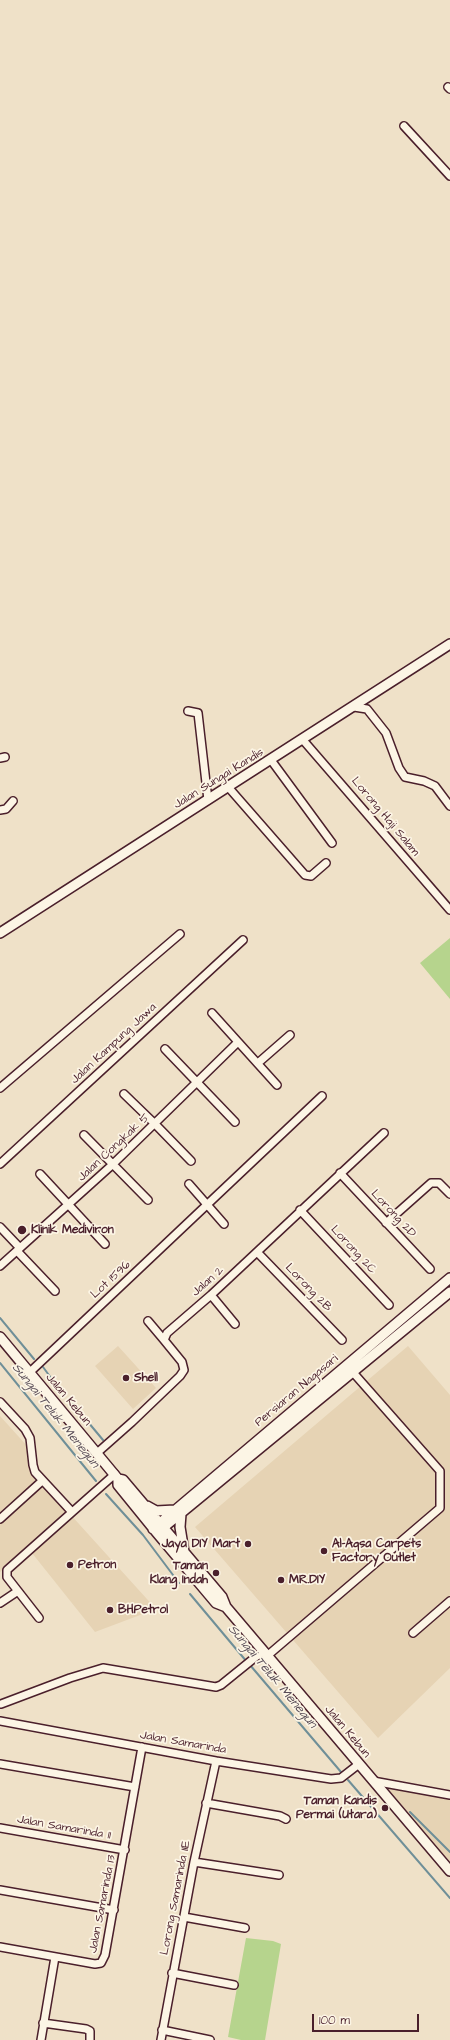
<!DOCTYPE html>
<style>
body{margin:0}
#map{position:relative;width:450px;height:2040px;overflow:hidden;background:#efe1c8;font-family:"Architects Daughter",sans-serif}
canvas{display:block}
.scale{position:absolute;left:312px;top:2014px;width:107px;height:18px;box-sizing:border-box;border:2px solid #4a1f2b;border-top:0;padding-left:5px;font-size:12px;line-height:14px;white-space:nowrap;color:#4a1f2b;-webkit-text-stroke:3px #fcf5e5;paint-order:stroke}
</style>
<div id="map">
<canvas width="450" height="2040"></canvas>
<div class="scale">100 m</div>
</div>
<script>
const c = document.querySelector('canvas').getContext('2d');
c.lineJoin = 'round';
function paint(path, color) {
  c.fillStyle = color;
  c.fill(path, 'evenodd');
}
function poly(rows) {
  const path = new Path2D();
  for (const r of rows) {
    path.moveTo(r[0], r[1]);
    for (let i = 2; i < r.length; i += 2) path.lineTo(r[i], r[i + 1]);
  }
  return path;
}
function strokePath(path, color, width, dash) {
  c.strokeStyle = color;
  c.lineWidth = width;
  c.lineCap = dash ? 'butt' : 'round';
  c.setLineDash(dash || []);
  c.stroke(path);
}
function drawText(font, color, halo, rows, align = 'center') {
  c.font = font + ' "Architects Daughter",sans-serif';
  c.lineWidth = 3.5;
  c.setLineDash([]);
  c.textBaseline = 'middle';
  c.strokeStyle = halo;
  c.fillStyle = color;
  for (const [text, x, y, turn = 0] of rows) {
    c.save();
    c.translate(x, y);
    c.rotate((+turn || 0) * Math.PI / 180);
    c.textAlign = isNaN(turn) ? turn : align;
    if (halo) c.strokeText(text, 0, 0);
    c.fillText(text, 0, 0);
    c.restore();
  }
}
const built = poly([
 [118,1346,156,1388,133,1409,95,1366],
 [408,1346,450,1395,450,1668,378,1738,195,1527],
 [0,1416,28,1447,31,1471,156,1609,95,1632,28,1548,0,1572],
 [385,1786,450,1798,450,1862]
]);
const green = poly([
 [450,938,450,999,420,963],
 [246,1938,273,1941,281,1944,265,2040,241,2040,228,2037]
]);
const stream = poly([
 [0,1318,34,1359],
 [0,1363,96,1481],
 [43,1367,62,1393],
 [73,1404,103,1440],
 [106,1494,143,1535,179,1583],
 [190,1594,247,1662],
 [250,1665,341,1772],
 [348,1780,450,1898],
 [410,1812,450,1852]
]);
const street = poly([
 [448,87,450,89],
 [404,126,450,176],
 [354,707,367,709,386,733,399,768,405,777,424,781,435,786,450,806],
 [188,711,198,713,208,800],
 [303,740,450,910],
 [0,758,5,757],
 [271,760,332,843],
 [229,788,305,875,311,876,326,863],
 [0,810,6,809,13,801],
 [212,1013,277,1085],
 [165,1049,235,1122],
 [258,1063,290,1035],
 [0,1088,180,934],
 [124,1094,155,1124,191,1161],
 [84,1135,148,1200],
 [0,1164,243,940],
 [340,1173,430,1269],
 [40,1174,105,1244],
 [189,1184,224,1224],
 [300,1210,389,1305],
 [386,1223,431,1183,439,1183,450,1194],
 [0,1227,20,1248],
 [17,1251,55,1291],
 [257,1252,342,1340],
 [0,1266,112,1165,238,1042],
 [211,1295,235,1324],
 [148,1321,164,1340],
 [30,1372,322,1096],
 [0,1402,25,1429,30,1438,33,1465,35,1472,72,1512],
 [97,1453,132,1422,180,1376,184,1370,182,1362,164,1340,167,1333,211,1295,384,1133],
 [0,1519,42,1481],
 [0,1603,18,1591],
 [39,1618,7,1577,7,1570,115,1474],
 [413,1633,450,1601],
 [267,1656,440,1508,440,1471,350,1369],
 [1,1704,70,1678,103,1668,216,1687,221,1685,263,1651],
 [0,1721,216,1761,331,1779,341,1778,359,1764],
 [0,1764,135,1787],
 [373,1781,450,1795],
 [206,1803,280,1816,286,1819],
 [0,1828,125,1850],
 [194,1862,279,1875],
 [0,1890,114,1910],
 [184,1917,245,1928],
 [0,1947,95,1964,101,1963,105,1955,142,1747],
 [172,1973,234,1985],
 [43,2023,86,2029,90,2031,90,2040],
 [162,2030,210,2040],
 [41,2040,55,1957],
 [161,2040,194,1862,216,1761]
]);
const secondary = poly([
 [0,933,450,644],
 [0,1337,118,1479,123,1480,222,1597,226,1607,450,1871],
 [118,1479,118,1485,157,1533,216,1603,226,1607],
 [147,1506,156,1511,175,1510],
 [181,1514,180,1527,184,1552],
 [153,1529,450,1278],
 [159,1531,450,1292]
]);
const markers = [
 [22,1230,5,"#4a1f2b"],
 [126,1378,4,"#4a1f2b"],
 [248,1544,4,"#4a1f2b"],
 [324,1551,4,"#4a1f2b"],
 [70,1565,4,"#4a1f2b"],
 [216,1573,4,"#4a1f2b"],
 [281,1580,4,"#4a1f2b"],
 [110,1610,4,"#4a1f2b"],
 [385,1808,4,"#4a1f2b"]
];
const streetNames = [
 ["Jalan Sungai Kandis",219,779,-32],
 ["Lorong Haji Salam",385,817,50],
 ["Jalan Kampung Jawa",114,1044,-43],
 ["Jalan Congkak 5",114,1148,-43],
 ["Lorong 2D",393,1214,47],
 ["Lorong 2C",353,1250,47],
 ["Lot 1596",111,1280,-43],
 ["Jalan 2",208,1282,-42],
 ["Lorong 2B",308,1288,46],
 ["Persiaran Nagasari",297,1391,-40],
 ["Jalan Kebun",68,1400,50],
 ["Jalan Kebun",347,1732,50],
 ["Jalan Samarinda",183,1743,10],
 ["Jalan Samarinda 11",64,1828,10],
 ["Lorong Samarinda 11E",176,1898,-79],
 ["Jalan Samarinda 13",103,1904,-79]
];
const poiNames = [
 ["Klinik Mediviron",31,1230],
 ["Shell",134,1378],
 ["Jaya DIY Mart",240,1544,"right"],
 ["Al-Aqsa Carpets",332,1544],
 ["Factory Outlet",332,1558],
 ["Petron",78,1565],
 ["Taman",208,1566,"right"],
 ["Klang Indah",208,1580,"right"],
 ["MR.DIY",289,1580],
 ["BHPetrol",118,1610],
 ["Taman Kandis",377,1801,"right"],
 ["Permai (Utara)",377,1815,"right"]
];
const waterNames = [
 ["Sungai Teluk Menegun",55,1416,51],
 ["Sungai Teluk Menegun",272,1677,50]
];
paint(built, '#e6d3b4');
paint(green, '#b6d48d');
strokePath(stream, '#6f8f98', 2);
strokePath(street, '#4a1f2b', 10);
strokePath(secondary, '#4a1f2b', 12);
strokePath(street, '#fcf5e5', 7);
strokePath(secondary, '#fcf5e5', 9);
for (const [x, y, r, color] of markers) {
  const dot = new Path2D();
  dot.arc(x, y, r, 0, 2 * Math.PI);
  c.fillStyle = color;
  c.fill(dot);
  strokePath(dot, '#fcf5e5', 1.5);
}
drawText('12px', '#4a1f2b', '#fcf5e5', streetNames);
drawText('bold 12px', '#4a1f2b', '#fcf5e5', poiNames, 'left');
drawText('italic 13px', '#5a4e58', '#fcf5e5', waterNames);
</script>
